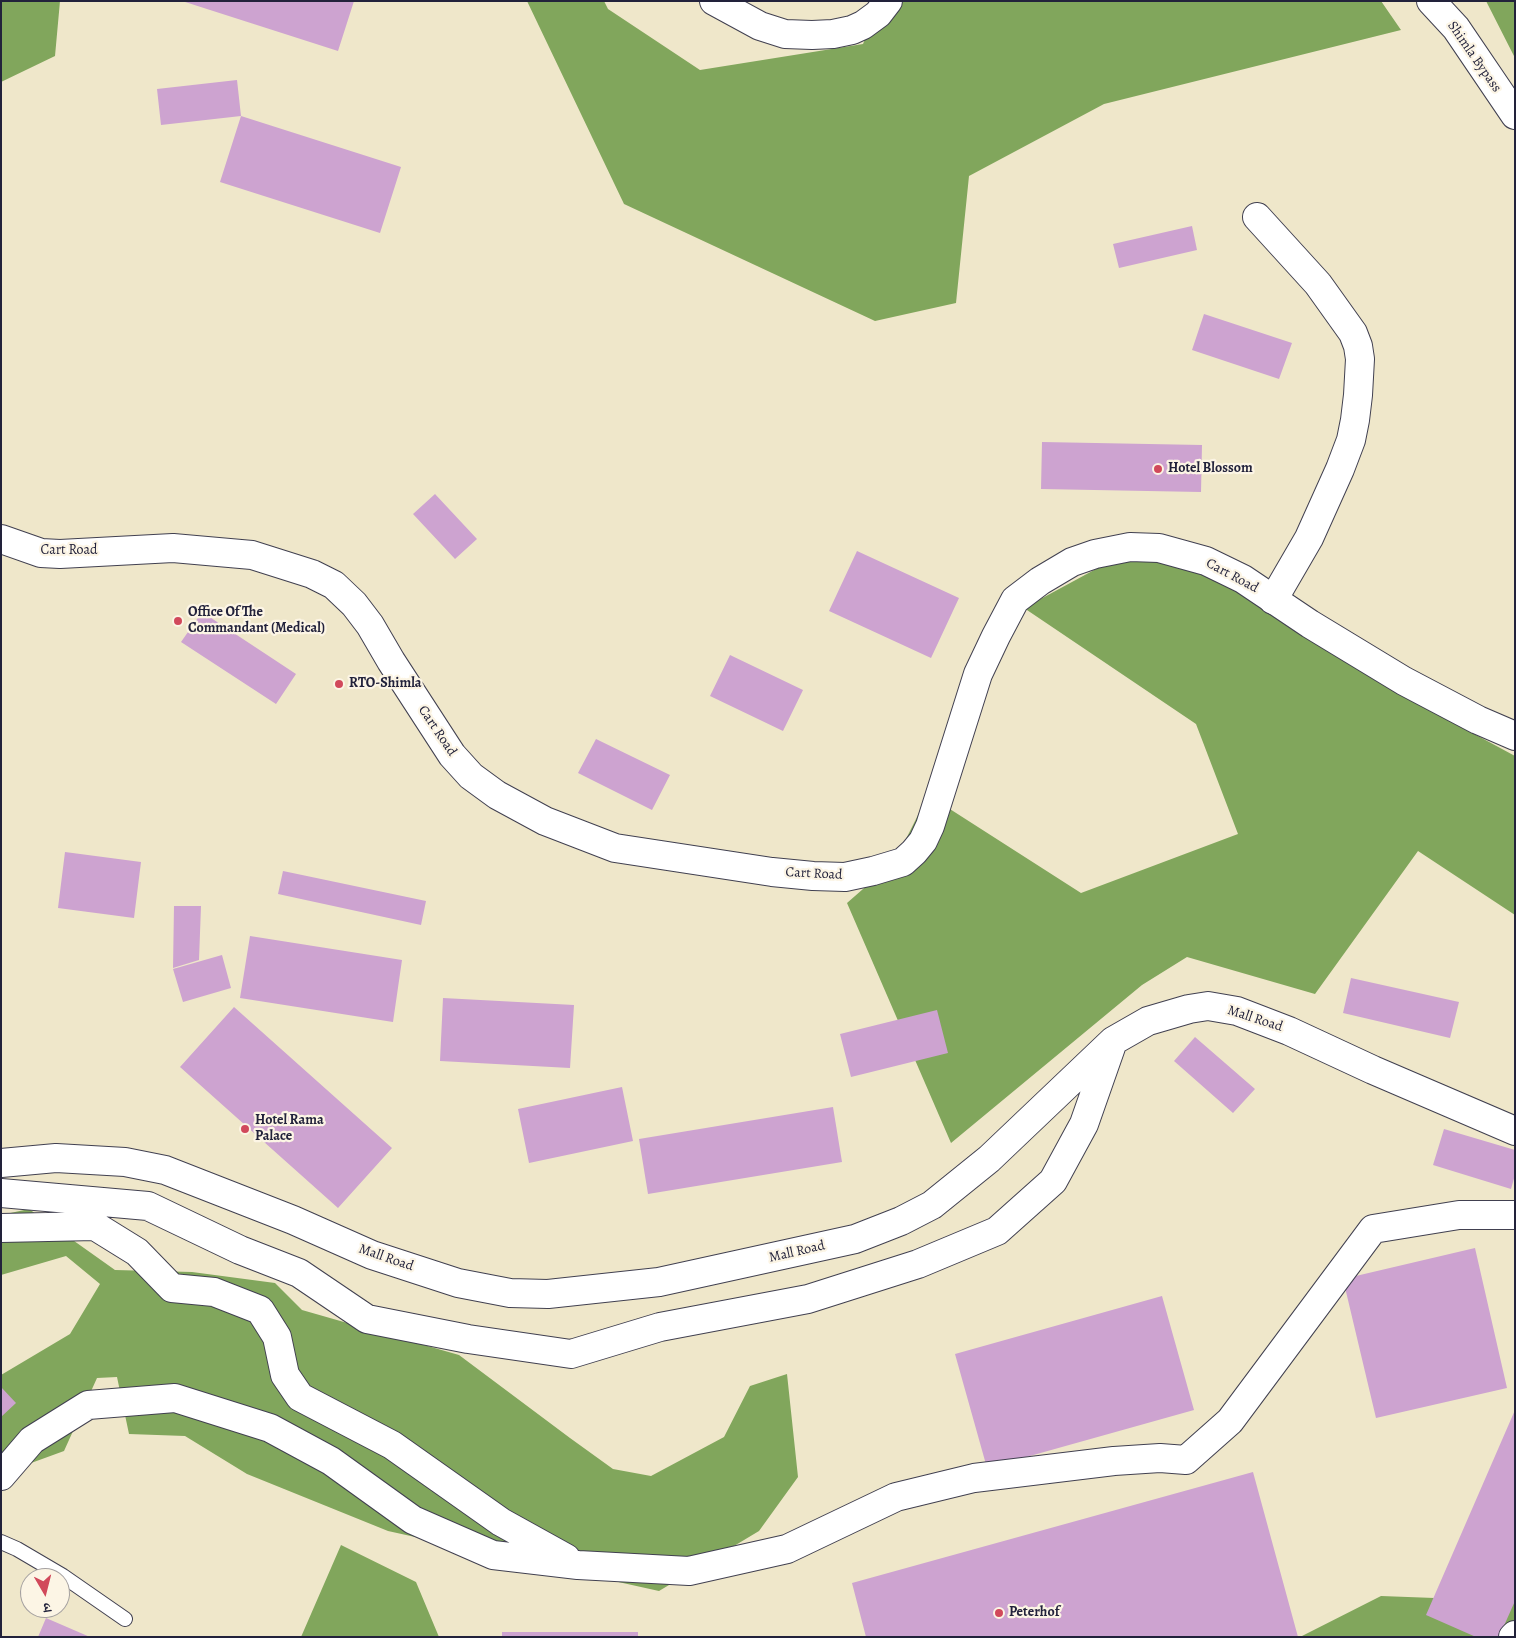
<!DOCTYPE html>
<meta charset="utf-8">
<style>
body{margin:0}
#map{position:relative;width:1516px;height:1638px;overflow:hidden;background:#efe7ca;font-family:Alegreya,"Noto Serif Devanagari",serif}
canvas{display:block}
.frame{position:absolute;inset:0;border:2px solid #22223b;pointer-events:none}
.north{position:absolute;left:20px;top:1568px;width:50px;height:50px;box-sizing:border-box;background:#fcf5e5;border:1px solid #a5a1a1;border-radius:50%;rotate:172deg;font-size:14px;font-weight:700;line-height:20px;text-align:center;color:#22223b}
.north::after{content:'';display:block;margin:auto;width:18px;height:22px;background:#d1495b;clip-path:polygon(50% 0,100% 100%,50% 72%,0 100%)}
</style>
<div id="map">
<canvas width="1516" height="1638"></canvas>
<div class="frame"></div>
<div class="north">उ</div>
</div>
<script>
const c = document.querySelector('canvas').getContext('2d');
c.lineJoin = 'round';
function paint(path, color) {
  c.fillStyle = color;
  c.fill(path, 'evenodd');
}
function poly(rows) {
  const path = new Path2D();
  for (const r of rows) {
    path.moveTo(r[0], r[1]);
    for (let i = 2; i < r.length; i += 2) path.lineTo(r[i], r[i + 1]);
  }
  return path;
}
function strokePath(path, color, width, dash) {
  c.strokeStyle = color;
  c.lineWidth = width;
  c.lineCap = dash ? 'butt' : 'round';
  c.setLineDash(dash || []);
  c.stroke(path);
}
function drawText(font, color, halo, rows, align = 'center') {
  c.font = font + ' Alegreya,serif';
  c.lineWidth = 4.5;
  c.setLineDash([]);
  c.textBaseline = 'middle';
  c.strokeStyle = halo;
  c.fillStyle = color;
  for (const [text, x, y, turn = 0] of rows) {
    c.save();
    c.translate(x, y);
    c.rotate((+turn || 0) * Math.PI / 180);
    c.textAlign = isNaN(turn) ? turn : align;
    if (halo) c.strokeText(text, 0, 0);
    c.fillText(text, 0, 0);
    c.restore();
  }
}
const forest = poly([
 [1,1,60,1,55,56,1,82],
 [527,1,604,1,608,9,700,70,863,44,881,1,1381,1,1401,30,1104,104,969,176,956,303,875,321,624,204],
 [1486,1,1515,1,1515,58],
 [1131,550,1209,570,1378,682,1515,756,1515,915,1418,851,1315,994,1187,957,1142,985,951,1143,847,903,895,861,928,795,1081,893,1238,834,1196,724,1024,608],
 [29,1209,115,1270,192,1272,275,1283,302,1310,459,1355,570,1438,613,1469,651,1476,724,1437,750,1386,787,1374,798,1477,759,1531,659,1591,388,1531,247,1474,185,1436,129,1434,117,1377,97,1378,64,1451,1,1474,1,1375,70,1334,100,1284,66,1256,1,1275,1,1215],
 [341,1545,416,1582,439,1637,301,1637],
 [1381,1596,1515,1601,1515,1637,1300,1637]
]);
const building = poly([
 [182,1,354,1,338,51],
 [237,80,241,116,161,125,157,89],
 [241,116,401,167,380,233,220,182],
 [1192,226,1197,250,1119,268,1113,244],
 [1204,314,1292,343,1279,379,1192,350],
 [1042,442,1202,445,1201,492,1041,489],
 [435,494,477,539,455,559,413,514],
 [857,551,959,598,931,658,829,611],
 [202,612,296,674,276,704,181,642],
 [730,655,803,690,783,731,710,696],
 [596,739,670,775,652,810,578,773],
 [65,852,141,862,134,918,58,908],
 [283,871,426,901,421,925,278,894],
 [174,906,201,906,199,960,173,968],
 [250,936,402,960,393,1022,240,998],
 [222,955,231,988,183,1002,173,969],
 [1351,978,1459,1002,1450,1038,1343,1013],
 [443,998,574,1005,570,1068,440,1061],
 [234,1007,392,1148,338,1208,180,1067],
 [937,1010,948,1053,851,1077,840,1034],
 [1195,1037,1255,1089,1233,1113,1174,1061],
 [622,1087,633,1141,529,1163,518,1109],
 [833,1107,842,1162,648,1194,639,1139],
 [1444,1129,1515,1150,1515,1175,1511,1189,1433,1165],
 [1475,1248,1507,1388,1376,1418,1343,1279],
 [1162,1296,1194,1410,987,1468,955,1354],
 [1,1387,16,1403,1,1417],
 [1515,1410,1515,1601,1499,1637,1476,1637,1426,1615],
 [1253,1472,1298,1637,866,1637,852,1583],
 [46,1618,90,1637,38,1637],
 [502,1632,638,1632,638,1637,502,1637]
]);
const service = poly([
 [1,1542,17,1549,63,1576,125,1619]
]);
const minor = poly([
 [1257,217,1318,284,1353,333,1358,346,1360,359,1358,395,1355,420,1351,440,1340,469,1309,538,1273,600],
 [1,1163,56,1158,125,1162,165,1170,293,1220,372,1255,458,1283,510,1293,548,1294,659,1282,855,1239,901,1221,932,1205,989,1159,1113,1041,1148,1021,1189,1009,1208,1006,1237,1011,1289,1031,1373,1070,1515,1131],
 [1,1193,148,1206,240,1250,299,1273,367,1319,468,1339,571,1354,660,1327,808,1299,918,1264,997,1231,1053,1181,1084,1124,1111,1047],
 [1,1228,95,1226,137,1252,172,1288,214,1292,260,1310,277,1337,285,1375,300,1397,392,1445,501,1522,566,1558],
 [1,1476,32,1440,88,1405,175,1398,270,1428,331,1461,413,1520,493,1555,578,1565,689,1571,787,1549,896,1497,974,1478,1114,1461,1160,1458,1186,1460,1230,1421,1373,1229,1459,1215,1515,1215],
 [1513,1637,1515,1635]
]);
const primary = poly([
 [1,539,41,553,60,554,173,548,252,555,312,574,334,585,354,604,370,625,391,661,452,755,471,776,497,795,545,821,615,848,772,872,813,876,845,877,873,871,903,862,914,852,923,841,930,826,978,674,996,636,1015,600,1040,581,1072,562,1095,554,1130,547,1159,548,1206,561,1243,579,1310,624,1404,681,1478,720,1515,736]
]);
const trunk = poly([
 [714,1,760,26,785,34,812,35,833,34,852,30,863,25,878,14,888,1],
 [1431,1,1456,28,1515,115]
]);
const markers = [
 [1158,469,5,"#d1495b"],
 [178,621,5,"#d1495b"],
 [339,684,5,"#d1495b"],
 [245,1129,5,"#d1495b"],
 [999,1613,5,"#d1495b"]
];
const streetNames = [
 ["Shimla Bypass",1474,57,55],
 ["Cart Road",69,551],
 ["Cart Road",1232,576,28],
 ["Cart Road",437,731,56],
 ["Cart Road",814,874,3],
 ["Mall Road",1255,1019,18],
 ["Mall Road",797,1252,-13],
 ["Mall Road",386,1258,19]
];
const poiNames = [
 ["Hotel Blossom",1168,469],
 ["Office Of The",188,613],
 ["Commandant (Medical)",188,629],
 ["RTO-Shimla",349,684],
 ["Hotel Rama",255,1121],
 ["Palace",255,1137],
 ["Peterhof",1009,1613]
];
paint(forest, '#81a65c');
paint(building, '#cda3d0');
strokePath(service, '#414050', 16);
strokePath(minor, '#414050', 30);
strokePath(primary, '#414050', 30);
strokePath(trunk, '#414050', 30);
strokePath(service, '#fff', 14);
strokePath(minor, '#fff', 28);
strokePath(primary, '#fff', 28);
strokePath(trunk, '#fff', 28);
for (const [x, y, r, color] of markers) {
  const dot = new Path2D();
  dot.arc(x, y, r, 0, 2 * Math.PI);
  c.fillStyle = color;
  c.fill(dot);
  strokePath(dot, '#fcf5e5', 2);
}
drawText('14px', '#22223b', '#fcf5e5', streetNames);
drawText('bold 14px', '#22223b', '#fcf5e5', poiNames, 'left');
</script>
